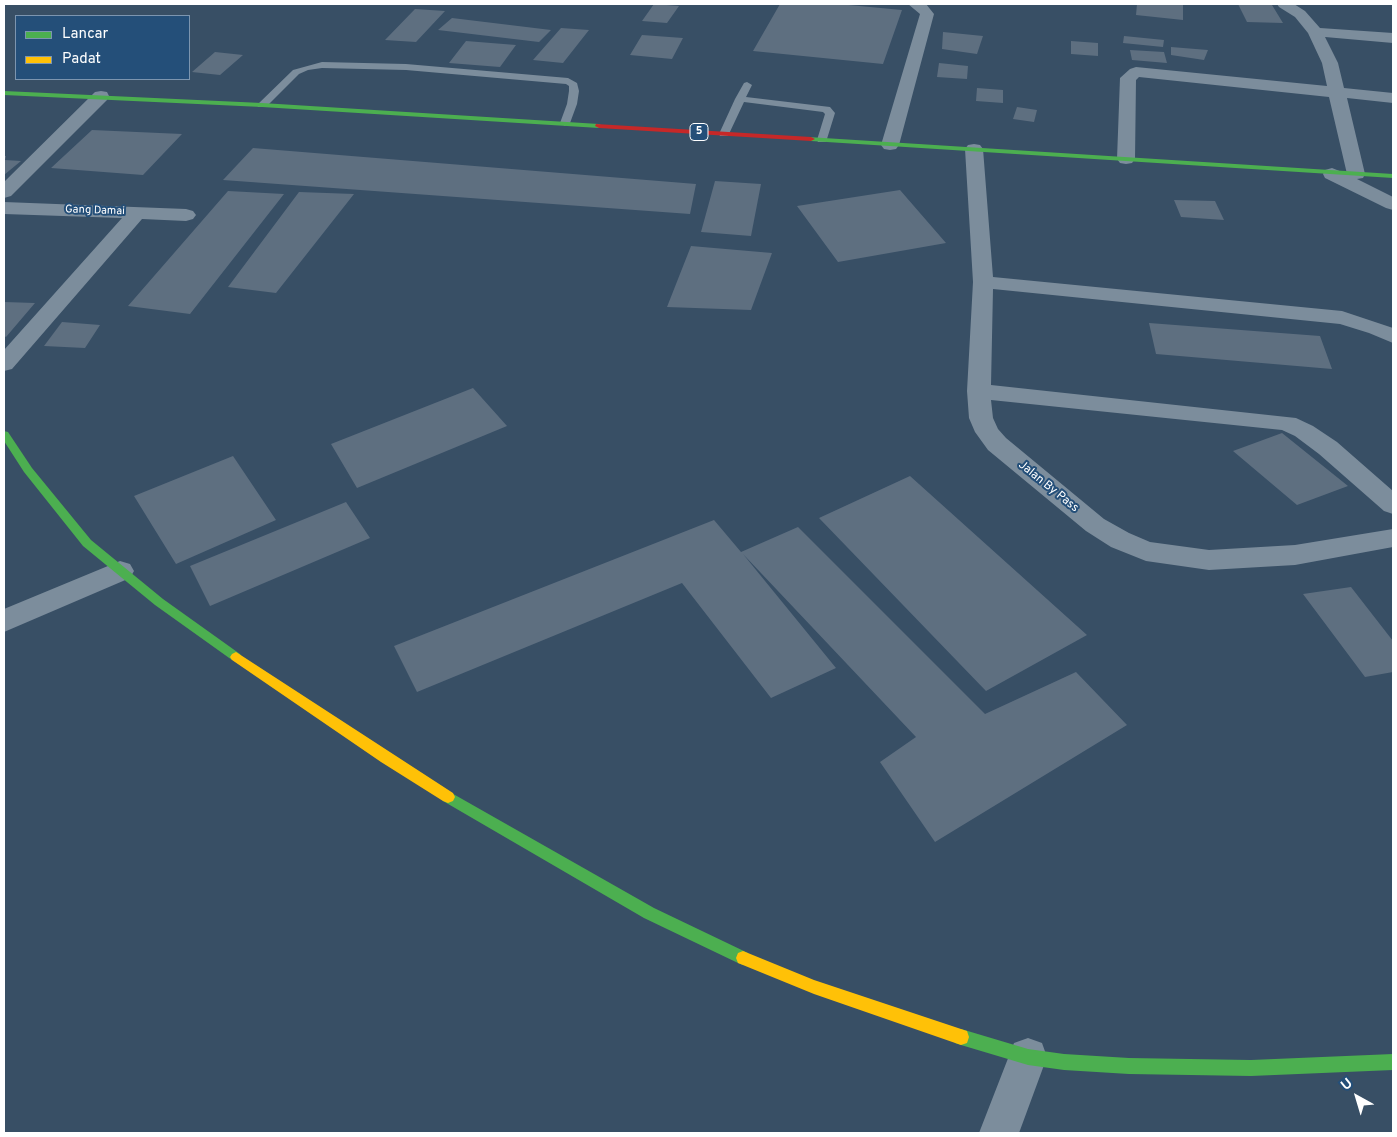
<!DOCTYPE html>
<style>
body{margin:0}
#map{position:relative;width:1397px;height:1137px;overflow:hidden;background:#384f65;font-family:Overpass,sans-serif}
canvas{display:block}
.frame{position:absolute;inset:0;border:5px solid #fff;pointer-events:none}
.legend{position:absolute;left:15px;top:15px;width:175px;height:65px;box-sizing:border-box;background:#244f79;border:1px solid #7c95af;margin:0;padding:6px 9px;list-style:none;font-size:15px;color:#fff}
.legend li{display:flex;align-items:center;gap:10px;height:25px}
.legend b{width:25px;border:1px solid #7c95af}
.north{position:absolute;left:1332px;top:1072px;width:50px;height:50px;-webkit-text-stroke:4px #244f79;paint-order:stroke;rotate:321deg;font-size:14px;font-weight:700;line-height:20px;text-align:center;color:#fff}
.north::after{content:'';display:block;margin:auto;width:18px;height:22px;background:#fff;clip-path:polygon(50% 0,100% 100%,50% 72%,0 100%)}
</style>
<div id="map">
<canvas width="1397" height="1137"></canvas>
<div class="frame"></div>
<ul class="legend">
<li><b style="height:6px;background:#4caf50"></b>Lancar</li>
<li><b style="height:6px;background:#ffc107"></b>Padat</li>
</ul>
<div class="north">U</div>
</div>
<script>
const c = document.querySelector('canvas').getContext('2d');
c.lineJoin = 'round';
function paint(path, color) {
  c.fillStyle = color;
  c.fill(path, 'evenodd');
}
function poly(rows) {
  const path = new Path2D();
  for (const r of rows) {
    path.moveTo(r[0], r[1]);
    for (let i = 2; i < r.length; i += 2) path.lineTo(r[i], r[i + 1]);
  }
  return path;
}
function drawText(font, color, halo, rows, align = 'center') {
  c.font = font + ' Overpass,sans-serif';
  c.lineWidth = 4;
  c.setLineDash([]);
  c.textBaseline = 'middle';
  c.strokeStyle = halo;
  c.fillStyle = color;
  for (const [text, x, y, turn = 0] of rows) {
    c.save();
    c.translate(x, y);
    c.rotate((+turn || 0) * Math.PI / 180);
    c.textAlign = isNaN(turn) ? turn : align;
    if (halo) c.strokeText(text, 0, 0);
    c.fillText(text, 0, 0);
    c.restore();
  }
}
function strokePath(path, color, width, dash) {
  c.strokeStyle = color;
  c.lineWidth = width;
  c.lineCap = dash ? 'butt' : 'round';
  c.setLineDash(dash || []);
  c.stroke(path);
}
const building = poly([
 [654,4,679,6,667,23,642,21],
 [780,4,838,4,902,10,883,64,753,51],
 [1137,4,1183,4,1183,20,1136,15],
 [1238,4,1272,5,1283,23,1247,22],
 [415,9,445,11,416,42,385,40],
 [452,18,551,30,539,42,438,30],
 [561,28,589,30,563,63,533,60],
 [943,32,983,36,977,54,942,49],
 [642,35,683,38,672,59,630,55],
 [1124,36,1164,40,1163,47,1123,43],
 [466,41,516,45,500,67,449,63],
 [1071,41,1098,43,1098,56,1071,54],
 [1171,47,1208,50,1204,60,1171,55],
 [1130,50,1164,52,1167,63,1132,60],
 [215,52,243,55,220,75,192,72],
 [939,63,968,66,967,79,937,77],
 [977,88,1003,90,1003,103,976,101],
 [1017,107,1037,110,1034,122,1013,119],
 [92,130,182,134,143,175,51,168],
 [253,148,696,184,690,214,223,180],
 [4,156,6,156,5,160,21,161,4,175],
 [715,181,761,184,751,236,701,232],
 [900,190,946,243,838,262,797,206],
 [228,191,284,194,190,314,128,306],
 [299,192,354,194,276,293,228,287],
 [1174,200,1215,201,1224,220,1181,217],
 [691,246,772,253,751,310,667,307],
 [4,302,35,303,6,337,4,336],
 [62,322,100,325,85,348,44,346],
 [1149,323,1320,336,1332,369,1156,354],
 [473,388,507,426,357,488,331,444],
 [1282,433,1348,486,1297,505,1233,451],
 [233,456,276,520,176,564,134,496],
 [910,476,1087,635,986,691,819,518],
 [346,502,370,538,210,606,190,566],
 [714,520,741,552,798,527,985,714,1076,672,1127,725,935,842,880,762,916,737,743,554,836,668,771,698,682,583,417,692,394,646],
 [1351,587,1393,641,1393,672,1365,677,1303,594]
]);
const lane = poly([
 [322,62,406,64,568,78,577,83,579,91,577,104,570,123,565,126,560,123,567,104,569,91,569,86,566,84,406,70,322,68,308,70,299,74,266,107,258,107,257,105,293,70,322,62],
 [747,82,752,85,746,97,830,107,835,113,826,142,818,142,817,140,825,114,823,112,744,102,728,136,720,136,719,134,735,99,744,83,747,82]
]);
const street = poly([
 [908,4,926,4,934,14,899,145,896,149,890,150,884,149,881,145,920,14,908,4],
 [1277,4,1294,4,1305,11,1320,28,1393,33,1393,43,1325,37,1338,63,1344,88,1393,93,1393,103,1347,98,1365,174,1363,178,1357,179,1393,197,1393,210,1386,208,1325,178,1323,174,1325,170,1332,168,1347,174,1329,97,1139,77,1136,80,1135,159,1132,163,1126,164,1120,163,1117,159,1120,78,1130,69,1136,67,1327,86,1322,63,1308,33,1295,17,1279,7,1277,4],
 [101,91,107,92,109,96,107,100,11,196,4,198,4,182,95,92,101,91],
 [974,144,980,145,983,149,993,277,1342,311,1393,328,1393,343,1369,333,1340,324,993,289,991,385,1296,418,1313,426,1337,442,1393,491,1393,514,1384,511,1319,454,1295,436,1282,430,991,400,993,418,998,429,1006,438,1104,519,1129,533,1150,542,1209,550,1295,545,1393,529,1393,547,1295,565,1209,570,1146,561,1111,547,1086,531,988,450,975,432,969,418,967,391,973,282,965,149,968,145,974,144],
 [4,202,186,209,193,211,196,215,193,219,186,221,142,219,12,369,4,371,4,350,122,218,4,214,4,202],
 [120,561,130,564,134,571,130,578,4,632,4,609,120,561],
 [1028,1038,1042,1043,1047,1057,1019,1133,979,1133,1014,1043,1028,1038]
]);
const fast = poly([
 [4,91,262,103,599,124,603,126,599,128,262,107,4,95,4,91],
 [808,137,1393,174,1393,178,811,141,807,139,808,137],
 [4,431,8,432,32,468,91,540,163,599,240,654,242,657,240,660,232,660,155,605,83,546,24,472,4,441,4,431],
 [448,791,654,908,748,953,750,958,748,963,743,965,738,963,644,918,443,801,441,797,443,793,448,791],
 [961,1029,1028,1049,1064,1054,1129,1058,1251,1060,1393,1054,1393,1070,1251,1076,1129,1074,1064,1070,1028,1065,961,1045,955,1043,953,1037,955,1031,961,1029]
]);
const slow = poly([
 [236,652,453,793,455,797,453,801,448,803,443,801,381,762,232,660,230,657,232,654,236,652],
 [743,951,814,980,967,1031,969,1037,967,1043,961,1045,814,994,738,963,736,958,738,953,743,951]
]);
const jam = poly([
 [596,124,811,137,815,139,811,141,599,128,595,126,596,124]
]);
const shields = [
 [699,132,18]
];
const shieldNames = [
 ["5",699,132]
];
const farStreetnames = [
 ["Gang Damai",95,211,2]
];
const streetNames = [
 ["Jalan By Pass",1048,487,39]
];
paint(building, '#5e6f80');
paint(lane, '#7c8d9c');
paint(street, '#7c8d9c');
paint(fast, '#4caf50');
paint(slow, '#ffc107');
paint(jam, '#c62828');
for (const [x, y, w] of shields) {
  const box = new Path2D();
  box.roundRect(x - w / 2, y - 8.5, w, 17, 4);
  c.fillStyle = '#244f79';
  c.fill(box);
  strokePath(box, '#fff', 1);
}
drawText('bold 11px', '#fff', null, shieldNames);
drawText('11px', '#fff', '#244f79', farStreetnames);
drawText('12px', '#fff', '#244f79', streetNames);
</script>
